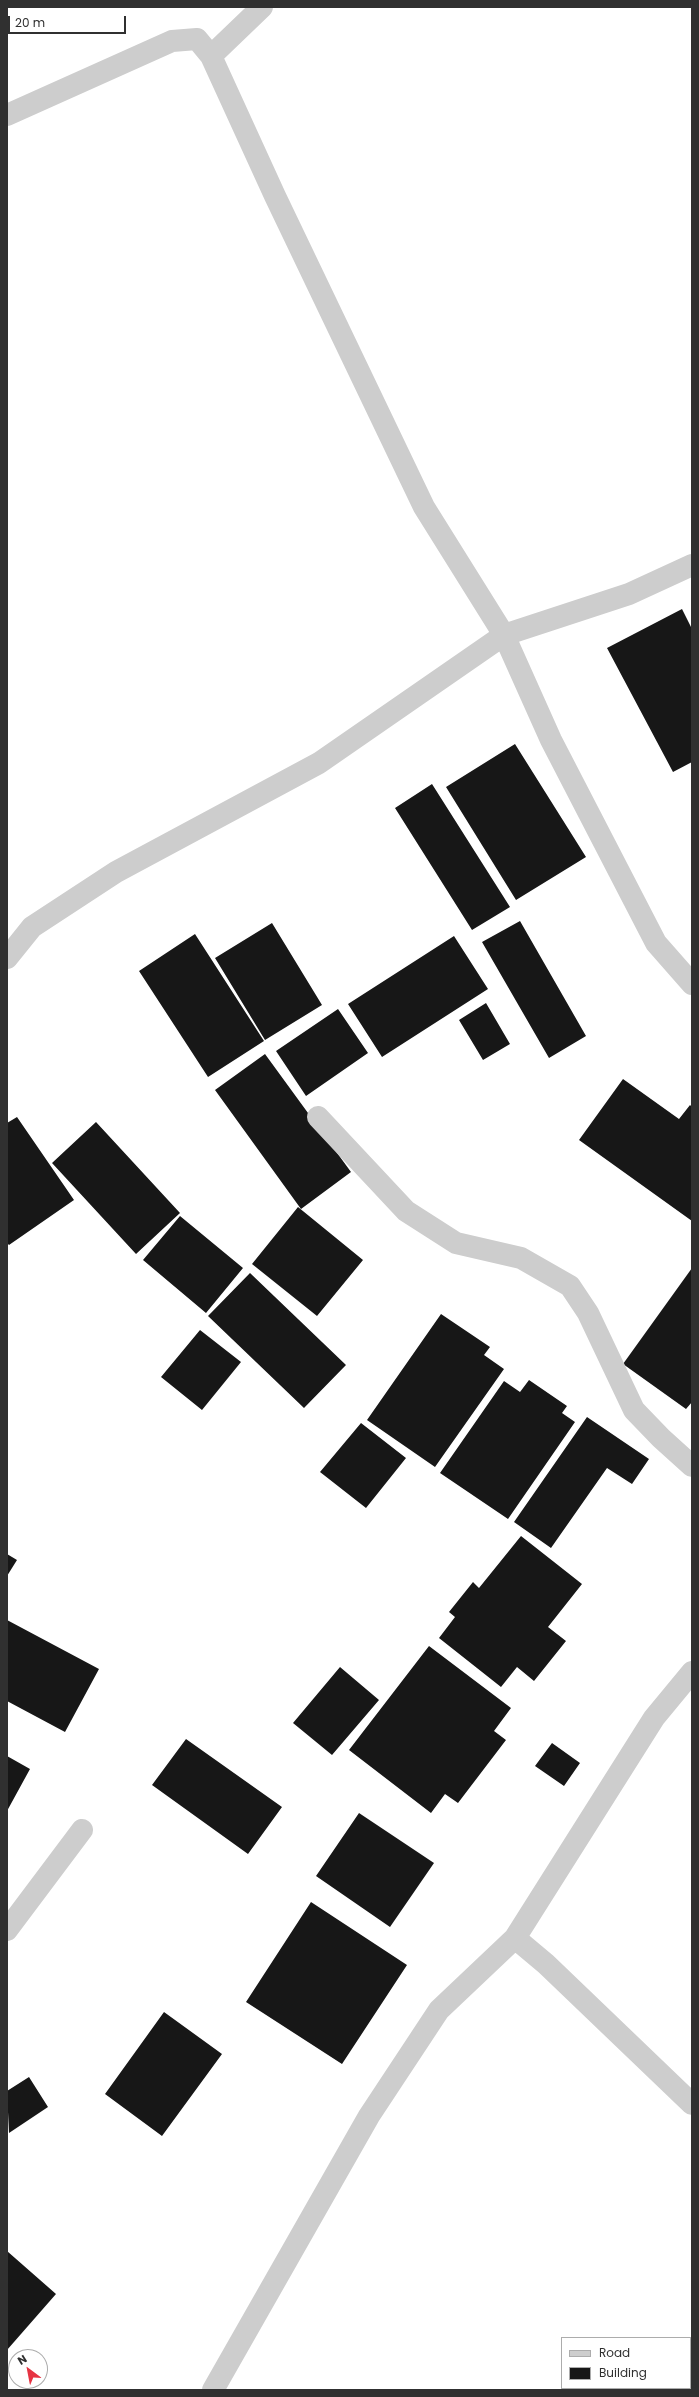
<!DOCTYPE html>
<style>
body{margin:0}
#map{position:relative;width:699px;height:2397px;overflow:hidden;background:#fff;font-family:Poppins,sans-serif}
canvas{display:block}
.frame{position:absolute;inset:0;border:8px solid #303030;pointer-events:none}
.legend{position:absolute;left:561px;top:2337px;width:130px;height:52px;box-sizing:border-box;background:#fff;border:1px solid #acacac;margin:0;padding:5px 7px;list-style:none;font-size:12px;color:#303030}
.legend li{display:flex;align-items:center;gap:8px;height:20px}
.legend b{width:20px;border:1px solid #acacac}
.north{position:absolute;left:8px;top:2349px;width:40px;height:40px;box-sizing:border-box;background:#fff;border:1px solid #acacac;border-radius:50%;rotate:328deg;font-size:11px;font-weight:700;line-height:16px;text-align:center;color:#303030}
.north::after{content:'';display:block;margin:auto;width:14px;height:18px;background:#e63443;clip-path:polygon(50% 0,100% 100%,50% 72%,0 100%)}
.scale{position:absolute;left:8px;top:16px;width:118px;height:18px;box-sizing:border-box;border:2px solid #303030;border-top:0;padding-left:5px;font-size:12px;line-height:14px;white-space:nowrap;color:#303030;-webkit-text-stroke:3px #fff;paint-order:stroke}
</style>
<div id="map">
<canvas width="699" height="2397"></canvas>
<div class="frame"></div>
<ul class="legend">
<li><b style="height:5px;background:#cdcdcd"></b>Road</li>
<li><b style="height:11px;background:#171717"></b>Building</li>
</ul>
<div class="north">N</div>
<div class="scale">20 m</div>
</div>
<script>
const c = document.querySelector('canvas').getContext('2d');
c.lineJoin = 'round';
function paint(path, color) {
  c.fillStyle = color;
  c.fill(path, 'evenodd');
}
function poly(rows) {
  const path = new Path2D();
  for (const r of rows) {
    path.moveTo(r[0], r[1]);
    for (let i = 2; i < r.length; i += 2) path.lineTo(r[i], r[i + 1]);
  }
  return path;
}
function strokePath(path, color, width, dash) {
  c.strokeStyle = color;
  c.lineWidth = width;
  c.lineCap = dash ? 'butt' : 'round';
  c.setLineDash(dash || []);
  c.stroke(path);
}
const building = poly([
 [682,609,692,629,692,762,673,772,607,648],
 [515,744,586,857,516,900,446,787],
 [432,784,510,907,472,930,395,808],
 [520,921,586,1036,549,1058,482,942],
 [272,923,322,1005,265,1040,215,958],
 [195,934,264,1041,208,1077,139,971],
 [454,936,488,989,382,1057,348,1004],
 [486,1003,510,1044,483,1060,459,1020],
 [338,1009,368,1053,306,1096,276,1051],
 [265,1054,351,1172,301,1209,215,1090],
 [623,1079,679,1119,690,1105,692,1107,692,1221,579,1140],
 [17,1117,74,1200,9,1245,7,1243,7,1123],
 [96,1122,180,1213,136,1254,52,1163],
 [298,1207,363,1260,317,1316,252,1264],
 [180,1216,243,1268,206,1313,143,1260],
 [692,1268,692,1402,686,1409,623,1364],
 [250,1273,346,1365,304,1408,208,1316],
 [441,1314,490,1347,484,1355,504,1369,435,1467,367,1420],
 [200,1330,241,1362,202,1410,161,1377],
 [529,1380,567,1406,562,1413,575,1422,508,1519,440,1473,504,1381,520,1392],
 [587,1417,649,1459,632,1484,607,1468,551,1548,514,1522],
 [361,1423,406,1458,366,1508,320,1472],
 [521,1536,582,1584,548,1627,566,1641,534,1681,517,1667,501,1687,439,1638,455,1617,449,1612,473,1582,479,1588],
 [7,1554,17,1560,7,1576],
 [7,1620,99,1669,65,1732,7,1701],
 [429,1646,511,1708,494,1731,506,1740,458,1803,445,1794,431,1813,349,1750],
 [340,1667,379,1700,332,1755,293,1723],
 [186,1739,282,1807,248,1854,152,1785],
 [552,1743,580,1763,564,1786,535,1766],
 [7,1756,30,1769,7,1811],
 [359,1813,434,1863,390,1927,316,1876],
 [311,1902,407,1965,342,2064,246,2002],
 [164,2012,222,2054,162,2136,105,2094],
 [29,2077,48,2107,9,2133,7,2091],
 [7,2251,56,2294,7,2350]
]);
const minor = poly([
 [211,56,262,7],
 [7,115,172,41,197,39,211,56,275,196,424,507,504,635,551,740,656,943,692,984],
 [7,958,32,927,116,872,319,763,504,635,629,594,692,565],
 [318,1117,406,1211,456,1243,521,1258,570,1286,588,1313,634,1410,661,1438,692,1466],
 [692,1672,654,1718,515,1938,546,1964,692,2104],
 [7,1930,82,1830],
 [213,2390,369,2116,439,2010,515,1938]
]);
paint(building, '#171717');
strokePath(minor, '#cdcdcd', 22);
</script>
